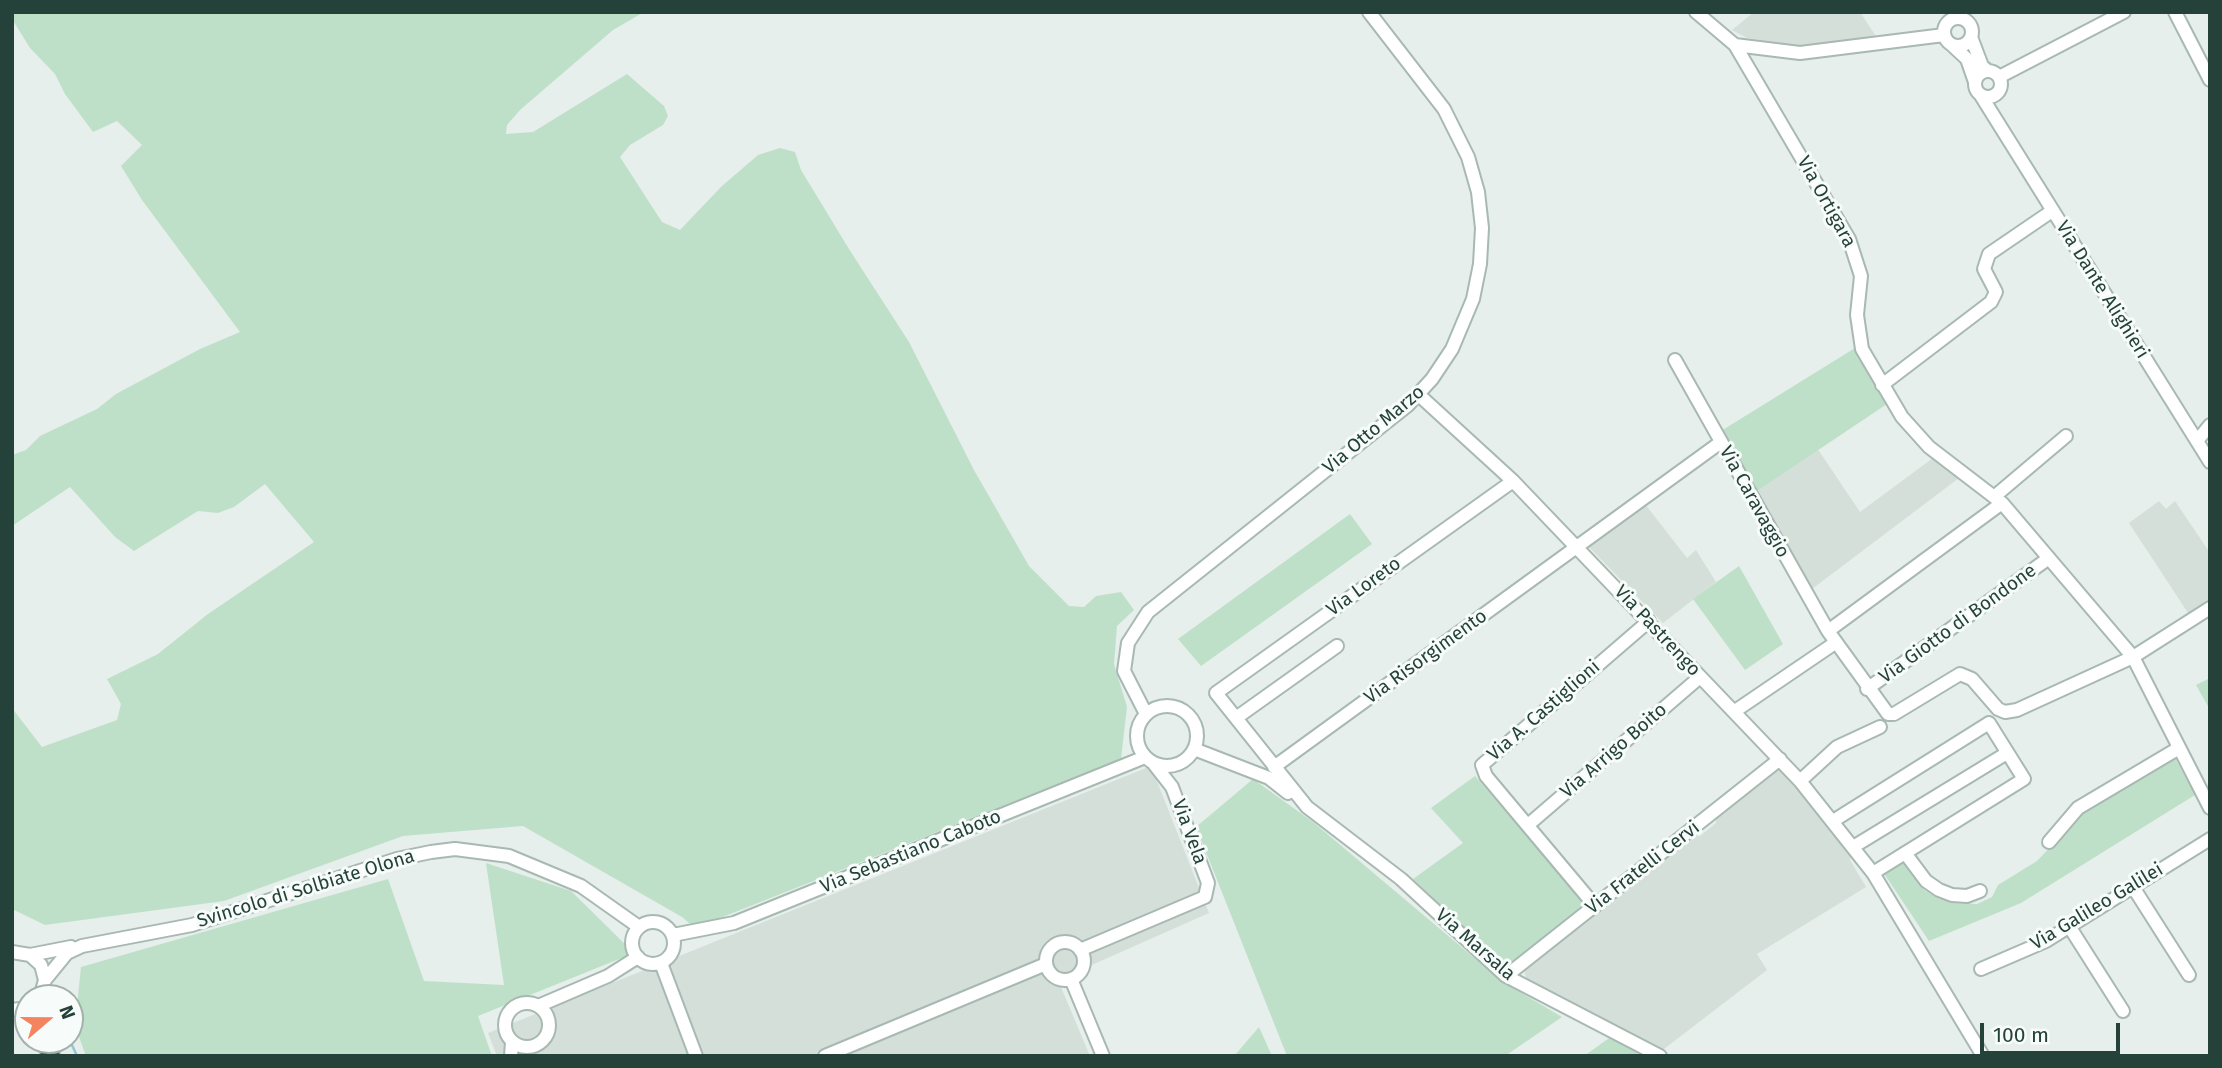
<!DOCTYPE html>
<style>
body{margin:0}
#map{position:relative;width:2222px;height:1068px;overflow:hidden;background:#e6efeb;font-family:"Fira Sans",sans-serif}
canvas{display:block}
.frame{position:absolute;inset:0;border:14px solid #24423a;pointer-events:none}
.north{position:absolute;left:14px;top:984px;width:70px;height:70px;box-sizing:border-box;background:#f7fbf9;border:2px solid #a3b1ad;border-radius:50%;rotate:70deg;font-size:19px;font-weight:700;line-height:28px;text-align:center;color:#24423a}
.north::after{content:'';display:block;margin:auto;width:24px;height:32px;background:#f4845f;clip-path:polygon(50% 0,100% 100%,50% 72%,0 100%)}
.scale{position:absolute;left:1980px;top:1023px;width:140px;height:32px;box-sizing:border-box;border:4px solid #24423a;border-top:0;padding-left:9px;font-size:21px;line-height:24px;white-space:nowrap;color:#24423a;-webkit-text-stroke:5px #f7fbf9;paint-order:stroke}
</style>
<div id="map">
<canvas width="2222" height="1068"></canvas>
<div class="frame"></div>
<div class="north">N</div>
<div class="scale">100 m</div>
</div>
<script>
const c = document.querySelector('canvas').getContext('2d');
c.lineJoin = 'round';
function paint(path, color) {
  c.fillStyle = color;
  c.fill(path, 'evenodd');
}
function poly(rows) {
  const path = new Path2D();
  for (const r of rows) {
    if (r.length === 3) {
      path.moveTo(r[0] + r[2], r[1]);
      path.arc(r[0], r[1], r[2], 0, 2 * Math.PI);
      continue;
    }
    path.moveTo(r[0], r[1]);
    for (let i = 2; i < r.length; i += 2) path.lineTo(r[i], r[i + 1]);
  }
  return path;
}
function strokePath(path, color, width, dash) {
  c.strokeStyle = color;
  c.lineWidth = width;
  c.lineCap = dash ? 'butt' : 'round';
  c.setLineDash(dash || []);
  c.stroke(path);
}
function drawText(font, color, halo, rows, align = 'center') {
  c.font = font + ' "Fira Sans",sans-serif';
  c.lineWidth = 6;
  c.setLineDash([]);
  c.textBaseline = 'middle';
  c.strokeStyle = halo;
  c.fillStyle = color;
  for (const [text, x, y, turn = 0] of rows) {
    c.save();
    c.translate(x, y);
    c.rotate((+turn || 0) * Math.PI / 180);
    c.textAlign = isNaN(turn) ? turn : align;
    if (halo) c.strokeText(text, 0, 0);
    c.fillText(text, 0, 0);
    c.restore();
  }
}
const built = poly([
 [1754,12,1860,12,1877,38,1801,46,1747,38,1732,30],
 [1817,448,1860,512,1933,458,1959,478,1812,589,1757,491],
 [2159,501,2166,509,2175,501,2210,553,2210,603,2190,616,2129,523],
 [1645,504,1687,558,1696,550,1716,582,1663,623,1588,546],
 [1151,766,1209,913,1058,980,1090,1056,497,1056,488,1033],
 [1772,769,1780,770,1852,853,1850,860,1866,887,1757,954,1767,970,1660,1052,1527,981,1524,971,1693,835,1700,836,1716,823,1716,814]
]);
const green = poly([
 [12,12,644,12,613,30,520,110,507,125,506,134,533,132,627,74,664,106,668,116,663,125,630,145,620,157,662,222,680,230,722,186,758,155,780,148,795,152,801,170,849,249,909,342,974,470,1029,566,1069,606,1084,607,1096,596,1121,592,1134,610,1117,626,1114,664,1127,707,1121,759,695,928,682,917,523,826,403,836,224,901,45,925,12,909,12,708,42,747,117,720,121,704,107,679,158,654,208,614,314,542,265,484,234,507,218,513,198,511,134,551,115,537,70,487,12,526,12,455,26,450,40,436,97,409,116,394,200,349,240,332,142,200,121,166,142,145,117,121,93,132,65,94,55,74,30,48,12,19],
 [1855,348,1887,404,1757,491,1721,431],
 [1350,514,1372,544,1201,666,1178,639],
 [1739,566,1783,644,1745,670,1693,599],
 [2210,678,2210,710,2196,685],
 [2175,758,2195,795,2021,903,1929,941,1883,872,1903,860,1924,890,1937,898,1951,903,1977,904,1992,897,1998,885,2037,861,2082,814],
 [1475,776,1586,905,1506,968,1413,879,1463,843,1431,808],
 [1253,779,1313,822,1503,982,1562,1017,1505,1056,1287,1056,1196,827],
 [486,863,571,891,634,953,478,1016,492,1056,86,1056,75,1026,81,967,388,879,424,981,504,985],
 [1259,1027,1272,1056,1234,1056],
 [1612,1036,1639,1053,1633,1056,1584,1056]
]);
const stream = poly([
 [62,1045,72,1045,77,1056]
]);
const minor = poly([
 [1696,12,1735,45,1849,239,1861,276,1857,315,1862,349,1902,417,1929,447,2002,503,2133,657,2210,808],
 [2175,12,2210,80],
 [1958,32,14],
 [1971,37,1982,66,1988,71],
 [1735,45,1800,53,1944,35],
 [1953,46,1967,59,1975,82],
 [1988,84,13],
 [1999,77,2124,12],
 [1980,94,2210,462],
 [1675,360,1828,631,1888,714,1894,714,1960,674,1972,679,1998,709,2005,712,2017,710,2133,657,2210,608],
 [1882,385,1991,302,1996,292,1984,269,1989,254,2052,211],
 [1419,395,1513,481,1800,781,1873,873,1983,1056],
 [2197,441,2210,425],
 [1513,481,1216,693,1307,807,1401,879,1506,976,1660,1056],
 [1995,496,2066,436],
 [1828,631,2002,503],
 [1867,689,2049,558],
 [1167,736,30],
 [1735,711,1835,643],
 [1146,714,1124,671,1128,643,1148,612,1408,405,1432,379,1452,349,1473,299,1480,264,1482,228,1478,192,1468,157,1444,109,1369,12],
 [1236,718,1337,646],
 [1194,749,1269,778,1288,793],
 [1274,767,1721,442],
 [1800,781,1837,747,1880,727],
 [1833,821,1989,723,2024,779,1873,873],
 [1528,825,1700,677],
 [2049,842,2078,808,2179,748],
 [1853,847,2007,753],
 [1905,853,1926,881,1939,890,1952,895,1967,896,1980,891],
 [2133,887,2189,975],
 [1595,906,1486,776,1482,765,1649,621],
 [653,943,21],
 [2069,926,2123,1011],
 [673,935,734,923,1145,757],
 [1065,961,19],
 [1080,950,1205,897,1208,883,1172,787,1154,764],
 [12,952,30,955,41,965,45,980,40,998],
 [30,955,71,947],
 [661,963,696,1056],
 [1981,969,2046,941,2210,839],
 [1506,976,1780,759],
 [1071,979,1103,1056],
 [45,980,67,953,82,946,192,925,397,859,431,852,455,849,509,856,581,886,639,927],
 [527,1025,22],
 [538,1006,608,976,638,957],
 [12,1010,28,1008],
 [511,1056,512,1042],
 [825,1056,1046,964]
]);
const highway = poly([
 [45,1040,51,1056]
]);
const streetNames = [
 ["Via Ortigara",1826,202,61],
 ["Via Dante Alighieri",2102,290,58],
 ["Via Otto Marzo",1374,430,-40],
 ["Via Caravaggio",1754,502,61],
 ["Via Loreto",1364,587,-36],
 ["Via Giotto di Bondone",1958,624,-36],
 ["Via Pastrengo",1657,631,47],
 ["Via Risorgimento",1426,657,-36],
 ["Via A. Castiglioni",1544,711,-41],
 ["Via Arrigo Boito",1614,751,-41],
 ["Via Vela",1189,832,70],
 ["Via Sebastiano Caboto",911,852,-22],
 ["Via Fratelli Cervi",1643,868,-38],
 ["Svincolo di Solbiate Olona",306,889,-17],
 ["Via Galileo Galilei",2097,907,-31],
 ["Via Marsala",1475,945,41]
];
paint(built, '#d4dfda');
paint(green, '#bfe0c8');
strokePath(stream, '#8ec9d4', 2.5);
strokePath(minor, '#a8b8b2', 16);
strokePath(highway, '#c2cac8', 21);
strokePath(minor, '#fff', 12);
strokePath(highway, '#2f6f62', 18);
drawText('19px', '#24423a', '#f7fbf9', streetNames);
</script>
